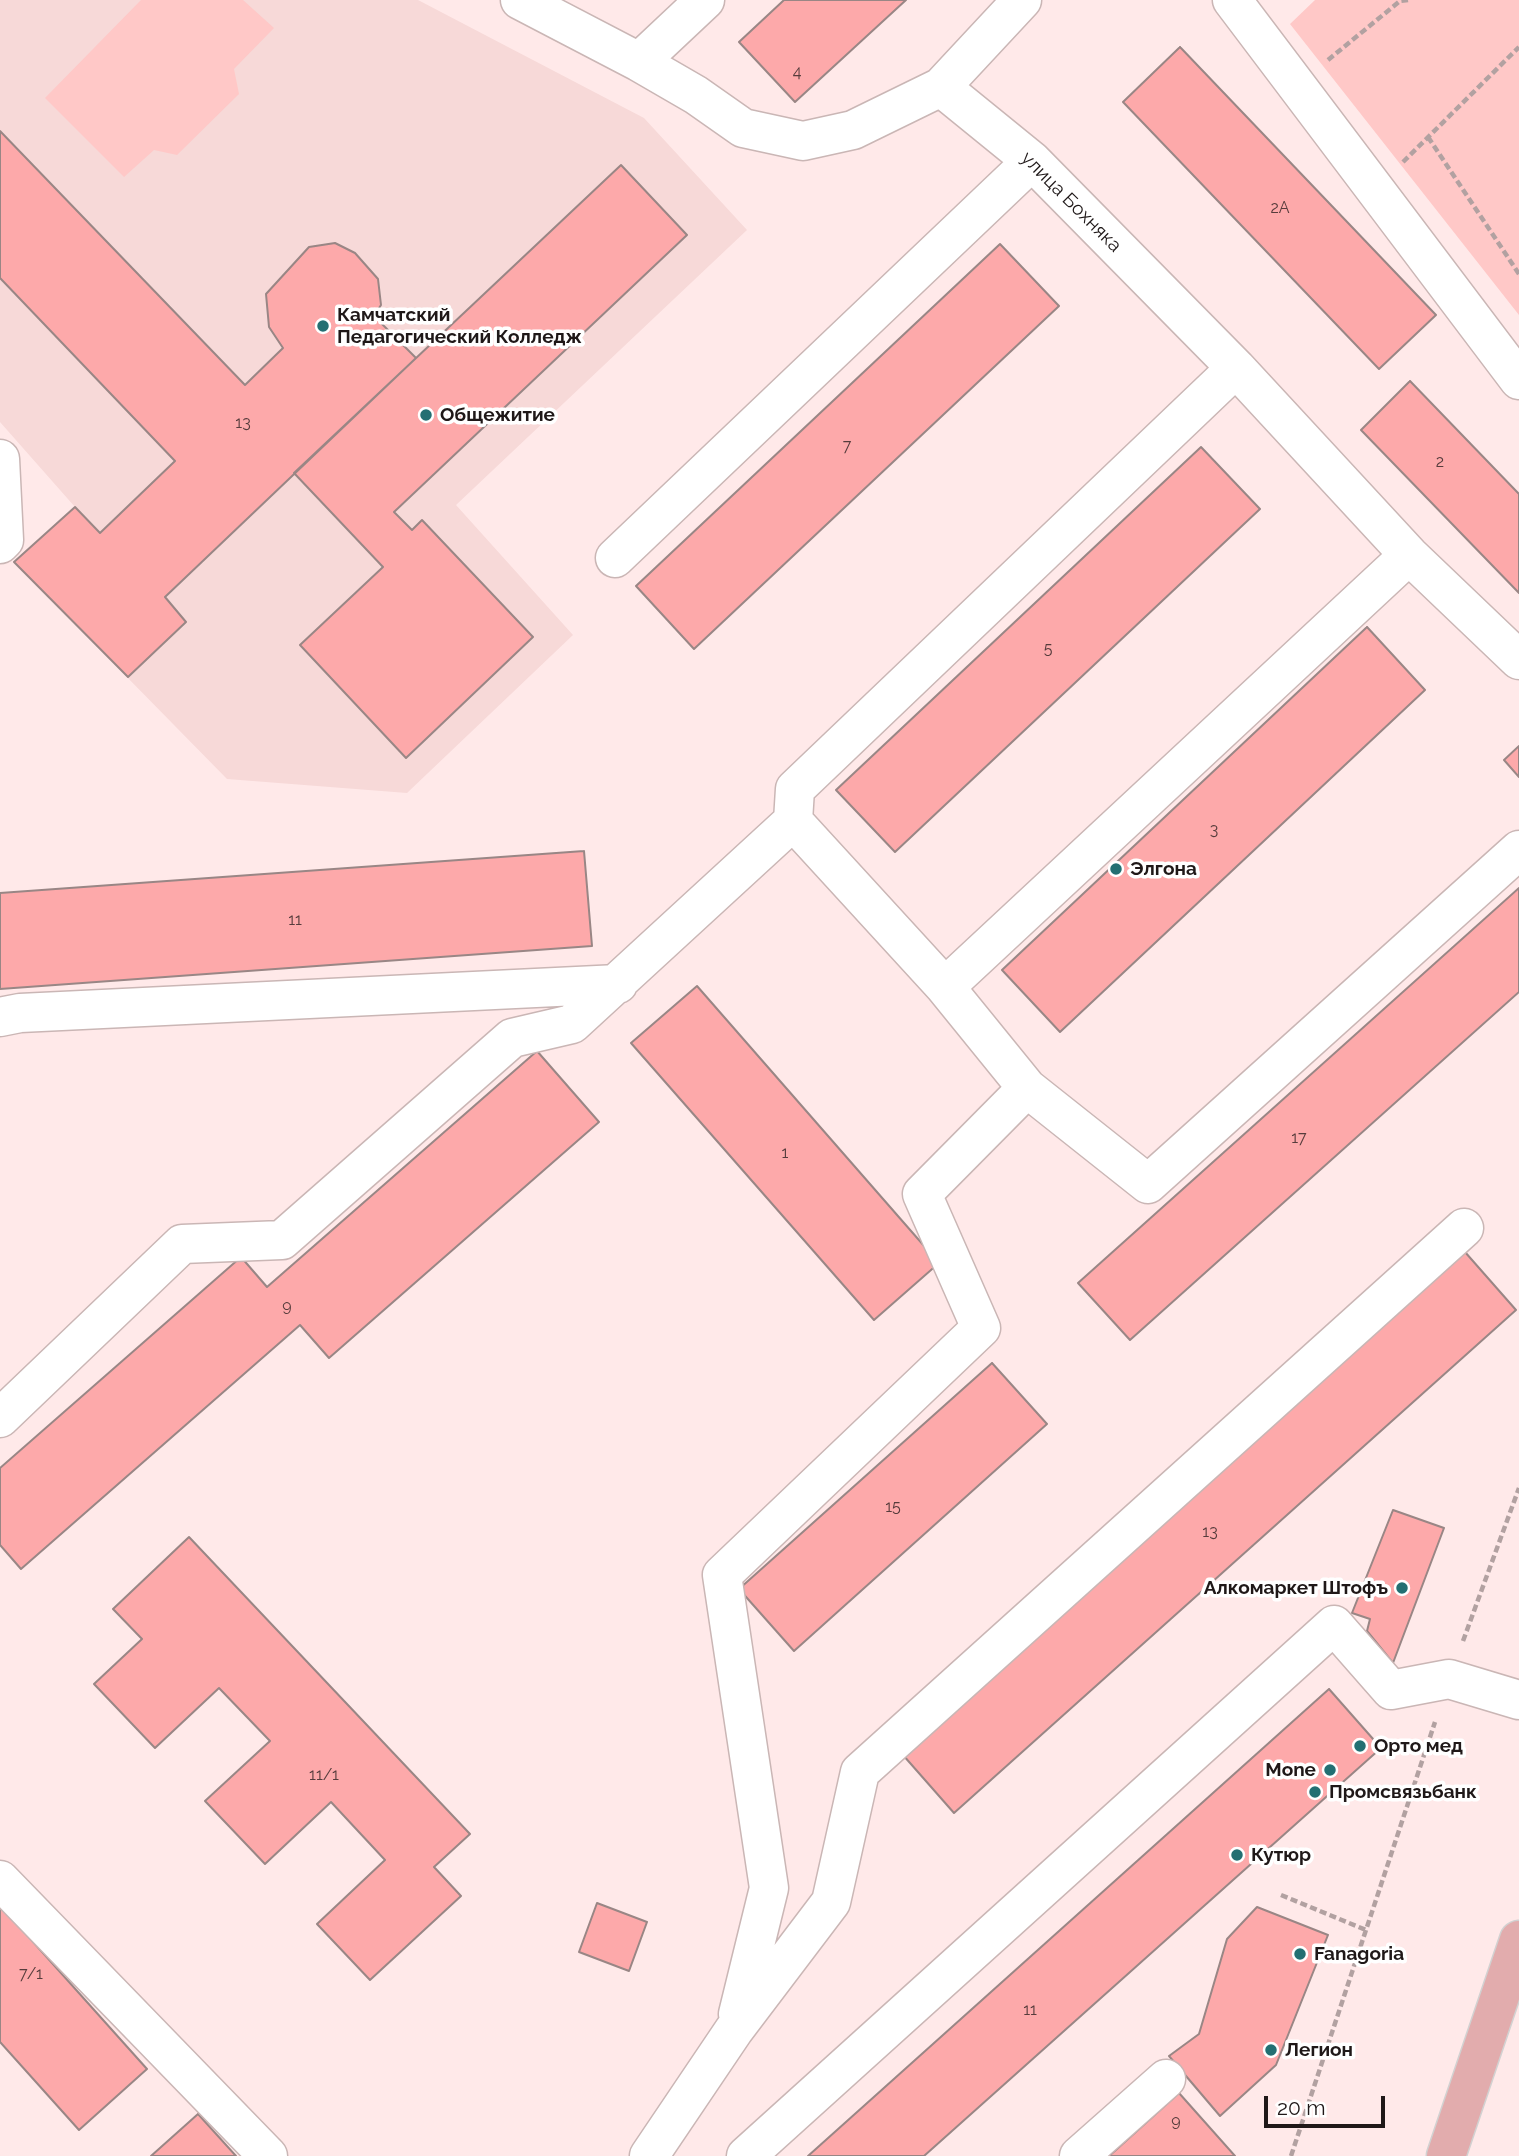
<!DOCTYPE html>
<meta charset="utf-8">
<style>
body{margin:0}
#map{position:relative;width:1519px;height:2156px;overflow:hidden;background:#ffe9e9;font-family:Raleway,sans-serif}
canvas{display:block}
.scale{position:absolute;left:1264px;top:2096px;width:121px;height:32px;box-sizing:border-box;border:4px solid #1f1818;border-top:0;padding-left:9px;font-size:21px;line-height:24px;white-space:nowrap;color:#1f1818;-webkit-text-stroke:5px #fff;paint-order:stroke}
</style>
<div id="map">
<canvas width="1519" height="2156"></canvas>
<div class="scale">20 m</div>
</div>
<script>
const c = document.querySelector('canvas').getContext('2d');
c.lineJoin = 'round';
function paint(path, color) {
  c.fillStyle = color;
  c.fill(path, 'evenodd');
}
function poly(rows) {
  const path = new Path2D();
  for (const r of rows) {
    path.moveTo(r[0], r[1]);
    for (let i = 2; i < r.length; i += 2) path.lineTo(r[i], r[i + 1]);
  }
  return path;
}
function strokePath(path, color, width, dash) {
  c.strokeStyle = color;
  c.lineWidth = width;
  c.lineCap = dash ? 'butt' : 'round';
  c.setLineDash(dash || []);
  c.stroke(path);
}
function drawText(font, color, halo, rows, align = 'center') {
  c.font = font + ' Raleway,sans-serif';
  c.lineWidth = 7;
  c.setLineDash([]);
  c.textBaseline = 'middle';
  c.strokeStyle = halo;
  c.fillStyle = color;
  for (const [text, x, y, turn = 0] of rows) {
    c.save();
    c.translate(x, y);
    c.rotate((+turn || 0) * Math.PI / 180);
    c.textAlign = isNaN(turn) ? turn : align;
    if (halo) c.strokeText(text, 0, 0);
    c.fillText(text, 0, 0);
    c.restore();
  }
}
const built = poly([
 [0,0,418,0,644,118,747,230,456,505,573,635,407,793,227,779,14,562,75,507,0,422]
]);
const green = poly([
 [141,0,243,0,274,28,234,69,239,94,177,155,154,150,124,177,45,98],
 [1315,0,1519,0,1519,315,1290,24]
]);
const building = poly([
 [784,0,906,0,795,102,739,42,784,0],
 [1180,47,1436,315,1379,369,1123,102,1180,47],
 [0,131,245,385,283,348,269,327,266,294,309,247,335,243,355,253,378,279,381,305,374,316,416,358,165,597,186,622,128,677,14,562,75,507,100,533,175,461,0,278,0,131],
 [621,165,687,235,394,512,412,530,422,520,533,637,406,758,300,645,383,567,294,473,621,165],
 [1000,244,1059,306,694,649,636,586,1000,244],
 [1410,381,1519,494,1519,593,1361,430,1410,381],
 [1201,447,1260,509,895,852,836,790,1201,447],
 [1367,627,1425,690,1060,1032,1002,970,1367,627],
 [1519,746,1519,777,1504,760,1519,746],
 [584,851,592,946,0,989,0,893,584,851],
 [1519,888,1519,992,1130,1340,1078,1283,1519,888],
 [697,986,939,1263,874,1320,631,1043,697,986],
 [537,1051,599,1122,329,1358,300,1325,21,1569,0,1545,0,1468,241,1257,267,1287,537,1051],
 [1465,1252,1516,1310,954,1813,903,1755,1465,1252],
 [992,1363,1047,1424,794,1651,739,1589,992,1363],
 [1393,1510,1444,1528,1393,1663,1367,1631,1370,1619,1352,1613,1393,1510],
 [189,1537,470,1834,434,1867,461,1896,370,1980,317,1924,385,1860,331,1802,265,1864,205,1801,270,1741,219,1688,155,1748,94,1684,142,1639,113,1609,189,1537],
 [1329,1689,1381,1748,1251,1864,924,2156,808,2156,1329,1689],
 [597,1903,647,1922,629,1971,579,1952,597,1903],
 [0,1905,147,2069,79,2130,0,2042,0,1905],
 [1257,1907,1328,1935,1276,2065,1220,2116,1169,2056,1199,2034,1227,1939,1257,1907],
 [1179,2093,1235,2156,1109,2156,1118,2148,1179,2093],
 [198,2114,236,2156,151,2156,198,2114]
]);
const path = poly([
 [1328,60,1400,1,1408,0],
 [1428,137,1519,274],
 [1403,162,1519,47],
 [1463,1641,1519,1488],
 [1281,1895,1366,1930],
 [1291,2156,1435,1722]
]);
const minor = poly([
 [520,0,639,62,696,95,743,128,803,141,853,130,941,87,1032,161,1236,368,1409,555,1519,660],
 [1232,0,1519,380],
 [639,62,705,0],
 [941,87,1022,0],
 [1236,368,795,789,793,821,945,987,1027,1088,1148,1184,1519,850],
 [0,459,4,540,0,544],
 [615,558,1032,161],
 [945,987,1409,555],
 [0,1017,20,1013,618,984],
 [0,1418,182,1244,282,1240,512,1038,572,1024,793,821],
 [0,1880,268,2156],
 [738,2014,769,1888,722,1575,981,1328,922,1194,1027,1088],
 [649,2156,734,2030,831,1902,860,1772,1464,1228],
 [746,2156,1334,1625,1391,1690,1449,1679,1519,1700],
 [1079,2156,1166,2079]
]);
const major = poly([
 [1446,2156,1519,1940]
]);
const markers = [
 [323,326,7,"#236f72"],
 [426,415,7,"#236f72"],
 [1116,869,7,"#236f72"],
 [1402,1588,7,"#236f72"],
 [1360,1746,7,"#236f72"],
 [1330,1770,7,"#236f72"],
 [1315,1792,7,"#236f72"],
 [1237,1855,7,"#236f72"],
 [1300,1954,7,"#236f72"],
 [1271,2050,7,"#236f72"]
];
const numberNames = [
 ["4",797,72],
 ["2А",1280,208],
 ["13",243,423],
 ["7",847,446],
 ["2",1440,462],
 ["5",1048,649],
 ["3",1214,830],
 ["11",295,920],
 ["17",1299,1138],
 ["1",785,1153],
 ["9",287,1306],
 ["15",893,1507],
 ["13",1210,1532],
 ["11/1",324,1775],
 ["7/1",31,1974],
 ["11",1030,2010],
 ["9",1176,2121]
];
const streetNames = [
 ["улица Бохняка",1071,202,45]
];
const poiNames = [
 ["Камчатский",337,315],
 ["Педагогический Колледж",337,337],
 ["Общежитие",440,415],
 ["Элгона",1130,869],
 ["Алкомаркет Штофъ",1388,1588,"right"],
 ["Орто мед",1374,1746],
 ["Mone",1316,1770,"right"],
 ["Промсвязьбанк",1329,1792],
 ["Кутюр",1251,1855],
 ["Fanagoria",1314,1954],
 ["Легион",1285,2050]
];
paint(built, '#f7d9d8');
paint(green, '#ffc8c7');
paint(building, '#fda9aa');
strokePath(building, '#998685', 2);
strokePath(minor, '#cab6b5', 41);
strokePath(major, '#d2d1d1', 41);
strokePath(path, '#b2a1a1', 4.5, [7, 3.5]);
strokePath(minor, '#fff', 38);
strokePath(major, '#e2acad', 38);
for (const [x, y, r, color] of markers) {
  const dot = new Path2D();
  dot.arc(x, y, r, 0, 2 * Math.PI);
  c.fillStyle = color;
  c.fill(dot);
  strokePath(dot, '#fff', 2.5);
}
drawText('16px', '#563c3c', null, numberNames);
drawText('19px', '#1f1818', '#fff', streetNames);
drawText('bold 19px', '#1f1818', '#fff', poiNames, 'left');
</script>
